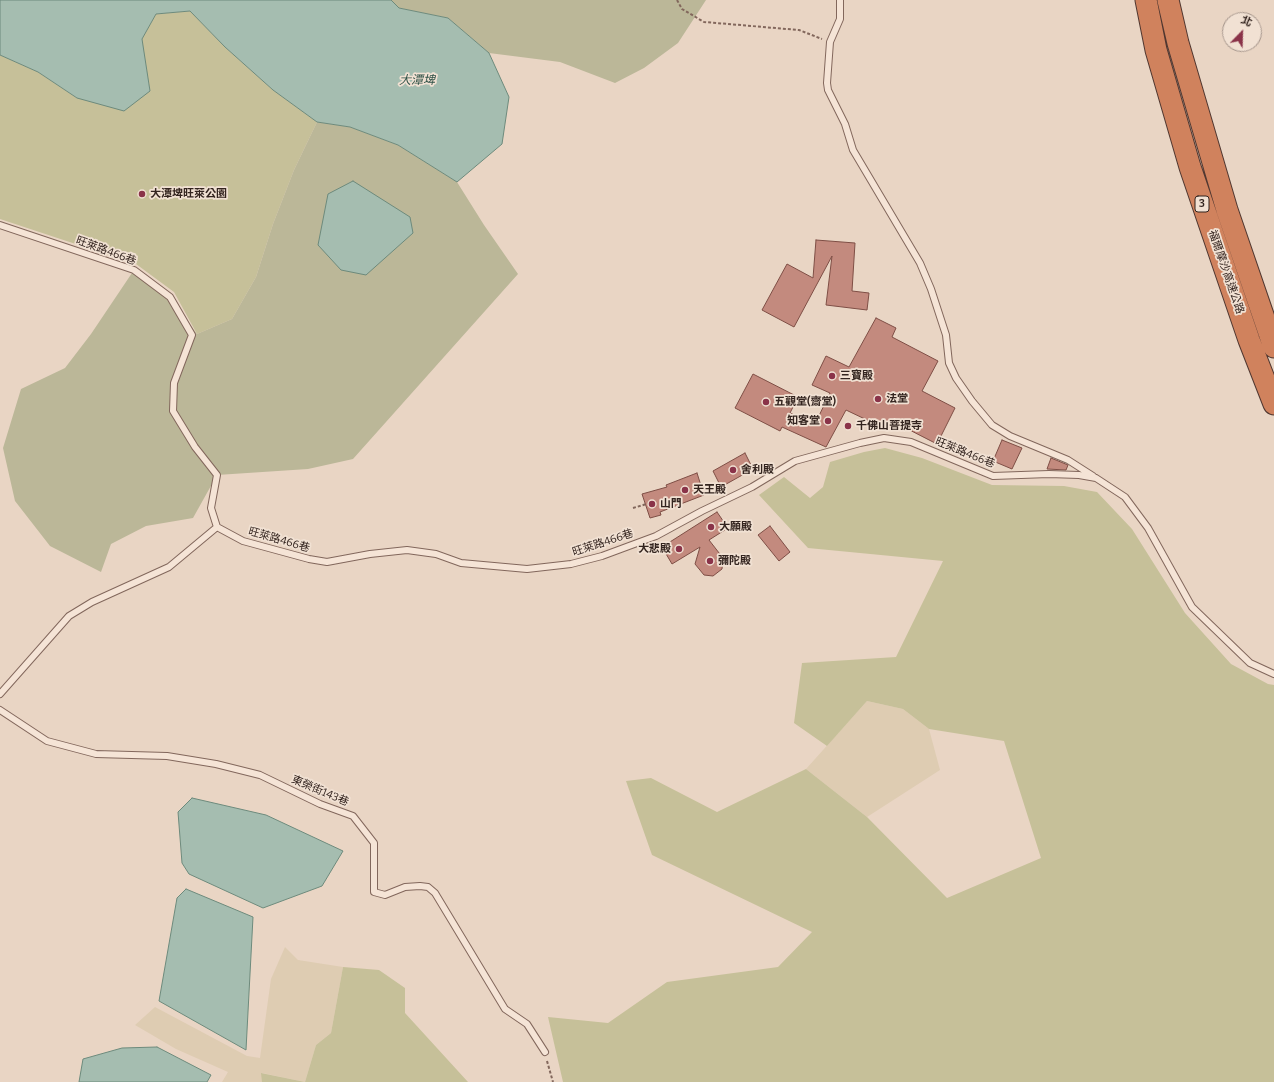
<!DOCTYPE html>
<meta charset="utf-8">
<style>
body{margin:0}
#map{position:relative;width:1274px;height:1082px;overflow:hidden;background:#e9d5c4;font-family:Bitter,"Noto Sans TC",serif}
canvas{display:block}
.north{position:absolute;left:1222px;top:12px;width:40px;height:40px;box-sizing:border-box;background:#f1e1d3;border:1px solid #a5958b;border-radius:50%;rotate:23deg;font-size:11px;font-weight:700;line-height:16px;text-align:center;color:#33241f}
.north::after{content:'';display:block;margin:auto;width:14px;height:18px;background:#8a3349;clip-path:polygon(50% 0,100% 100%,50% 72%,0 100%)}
</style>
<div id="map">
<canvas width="1274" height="1082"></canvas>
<div class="north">北</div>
</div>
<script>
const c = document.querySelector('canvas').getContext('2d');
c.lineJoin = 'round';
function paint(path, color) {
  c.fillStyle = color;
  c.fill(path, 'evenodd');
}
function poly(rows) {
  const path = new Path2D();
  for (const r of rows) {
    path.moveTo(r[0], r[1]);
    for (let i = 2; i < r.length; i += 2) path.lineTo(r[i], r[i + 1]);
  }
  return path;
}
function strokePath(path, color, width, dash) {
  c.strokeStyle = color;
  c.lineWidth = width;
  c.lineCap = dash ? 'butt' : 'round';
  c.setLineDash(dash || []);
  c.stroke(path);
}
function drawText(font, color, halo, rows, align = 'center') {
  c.font = font + ' Bitter,"Noto Sans TC",serif';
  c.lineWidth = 3.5;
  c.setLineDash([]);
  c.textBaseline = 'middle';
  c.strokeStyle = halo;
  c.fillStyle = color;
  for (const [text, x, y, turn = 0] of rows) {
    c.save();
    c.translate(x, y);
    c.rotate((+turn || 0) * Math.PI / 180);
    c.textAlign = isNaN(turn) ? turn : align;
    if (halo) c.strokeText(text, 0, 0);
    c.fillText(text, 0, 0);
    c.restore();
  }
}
const farmland = poly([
 [867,701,903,709,929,729,940,770,867,817,806,769],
 [285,947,298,960,343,967,331,1033,316,1045,305,1082,262,1073,262,1082,222,1082,228,1072,176,1049,135,1025,155,1007,247,1056,260,1058,271,979]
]);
const green = poly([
 [190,11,225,47,273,90,317,122,294,170,273,224,256,277,232,319,197,334,174,292,136,264,0,219,0,55,38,72,77,98,150,91,141,40,156,14],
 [885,448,922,458,992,485,1064,486,1097,492,1132,529,1185,613,1231,664,1268,684,1274,685,1274,1082,563,1082,548,1017,608,1023,667,982,778,967,812,932,652,855,626,781,651,778,717,812,806,769,867,817,947,898,1041,858,1004,741,929,729,903,709,867,701,827,746,794,723,802,663,896,657,943,561,808,548,759,495,784,477,810,498,823,487,830,462,864,452],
 [343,967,379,970,405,988,405,1013,468,1082,262,1082,261,1073,305,1082,316,1045,331,1033]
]);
const cemetery = poly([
 [391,0,706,0,678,43,644,68,615,83,560,62,489,53,448,18,399,8],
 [317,122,350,127,398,145,457,182,484,225,518,274,353,459,308,469,217,475,193,518,146,526,111,544,101,572,50,546,15,501,3,448,21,389,65,368,91,334,134,270,170,297,197,334,232,319,256,277,273,224,294,170]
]);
const water = poly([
 [0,0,391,0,399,8,448,18,489,53,509,97,502,144,457,182,398,145,350,127,317,122,273,90,225,47,190,11,156,14,142,39,150,91,124,111,77,98,38,72,0,55,0,0],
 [353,181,410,217,413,233,366,275,341,270,318,245,328,194,353,181],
 [192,798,266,815,343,851,322,886,263,908,189,874,182,863,178,812,192,798],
 [186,889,253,917,246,1050,159,1001,177,898,186,889],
 [157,1047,211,1075,207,1082,79,1082,83,1059,122,1048,157,1047]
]);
const building = poly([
 [816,240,855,243,852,291,869,293,867,310,826,305,832,256,794,327,762,310,787,264,813,278,816,240],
 [876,318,896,328,892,337,938,361,922,391,955,408,937,444,892,421,888,430,846,410,826,447,782,427,780,431,735,408,753,374,798,397,790,413,815,424,830,393,812,385,826,356,849,367,876,318],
 [1002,440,1022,448,1012,469,993,461,1002,440],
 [745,453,753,469,721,487,713,471,745,453],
 [1051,458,1068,465,1066,470,1047,469,1051,458],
 [697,473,704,495,660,512,661,515,650,518,642,494,667,487,666,485,697,473],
 [717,512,728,528,709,540,723,558,722,569,713,576,704,575,695,564,700,547,672,564,662,547,717,512],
 [770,526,790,552,779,561,758,535,770,526]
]);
const path = poly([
 [677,0,682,9,704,22,799,30,822,39],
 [633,508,650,503],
 [547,1061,553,1082]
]);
const service = poly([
 [840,0,840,19,830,42,827,83,828,90,845,124,853,150,920,263,931,289,946,335,949,363,956,378,972,401,992,425,1010,436,1068,460,1093,476],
 [0,225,134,270,170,297,192,335,174,383,173,411,195,447,217,475,211,508,217,527,243,541,309,559,327,562,370,554,407,550,436,554,461,563,527,569,571,564,602,556,656,536,702,511,752,487,795,461,860,443,884,438,911,442,993,476,1049,474,1079,475,1096,478,1125,497,1148,528,1192,607,1250,663,1274,674],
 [0,694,69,616,92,602,169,567,217,527],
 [0,710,47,741,96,754,167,756,216,764,260,775,320,804,353,816,374,843,374,892,385,895,405,887,420,886,428,887,435,893,505,1009,527,1024,545,1052]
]);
const motorway = poly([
 [1146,0,1156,50,1190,167,1249,340,1274,404],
 [1168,0,1178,43,1227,210,1274,347]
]);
const markers = [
 [142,194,4,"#8a3349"],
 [832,376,4,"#8a3349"],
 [878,399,4,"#8a3349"],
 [766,402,4,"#8a3349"],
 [828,421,4,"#8a3349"],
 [848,426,4,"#8a3349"],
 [733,470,4,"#8a3349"],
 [685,490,4,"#8a3349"],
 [652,504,4,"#8a3349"],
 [711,527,4,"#8a3349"],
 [679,549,4,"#8a3349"],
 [710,561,4,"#8a3349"]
];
const shields = [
 [1202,204,14]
];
const shieldNames = [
 ["3",1202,204]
];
const poiNames = [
 ["大潭埤旺萊公園",150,194],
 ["三寶殿",840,376],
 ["法堂",886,399],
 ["五觀堂(齋堂)",774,402],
 ["知客堂",820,421,"right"],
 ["千佛山菩提寺",856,426],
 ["舍利殿",741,470],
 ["天王殿",693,490],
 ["山門",660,504],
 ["大願殿",719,527],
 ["大悲殿",671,549,"right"],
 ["彌陀殿",718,561]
];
const streetNames = [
 ["旺萊路466巷",106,251,20],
 ["福爾摩沙高速公路",1226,272,71],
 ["旺萊路466巷",965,453,22],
 ["旺萊路466巷",279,540,16],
 ["旺萊路466巷",603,543,-18],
 ["東榮街143巷",320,791,23]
];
const waterNames = [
 ["大潭埤",417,81]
];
paint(farmland, '#deccb2');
paint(green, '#c6c099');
paint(cemetery, '#bbb798');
paint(water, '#a5bdb0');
strokePath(water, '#6d8a7c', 1);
paint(building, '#c38a7e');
strokePath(building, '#7e4e45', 1);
strokePath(service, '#82675c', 8);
strokePath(motorway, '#503730', 23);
strokePath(path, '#82675c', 2, [3, 2]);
strokePath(service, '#f5e4d6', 6);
strokePath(motorway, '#d0825d', 21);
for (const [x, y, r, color] of markers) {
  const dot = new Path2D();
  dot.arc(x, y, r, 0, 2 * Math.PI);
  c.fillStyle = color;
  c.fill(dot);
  strokePath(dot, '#f1e1d3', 1.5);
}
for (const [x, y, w] of shields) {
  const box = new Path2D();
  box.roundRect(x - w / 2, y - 8, w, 16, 3);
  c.fillStyle = '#f1e1d3';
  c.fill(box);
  strokePath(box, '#33241f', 1);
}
drawText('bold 10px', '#33241f', null, shieldNames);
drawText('bold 11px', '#33241f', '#f1e1d3', poiNames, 'left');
drawText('11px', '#33241f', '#f1e1d3', streetNames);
drawText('italic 12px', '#305247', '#f1e1d3', waterNames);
</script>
